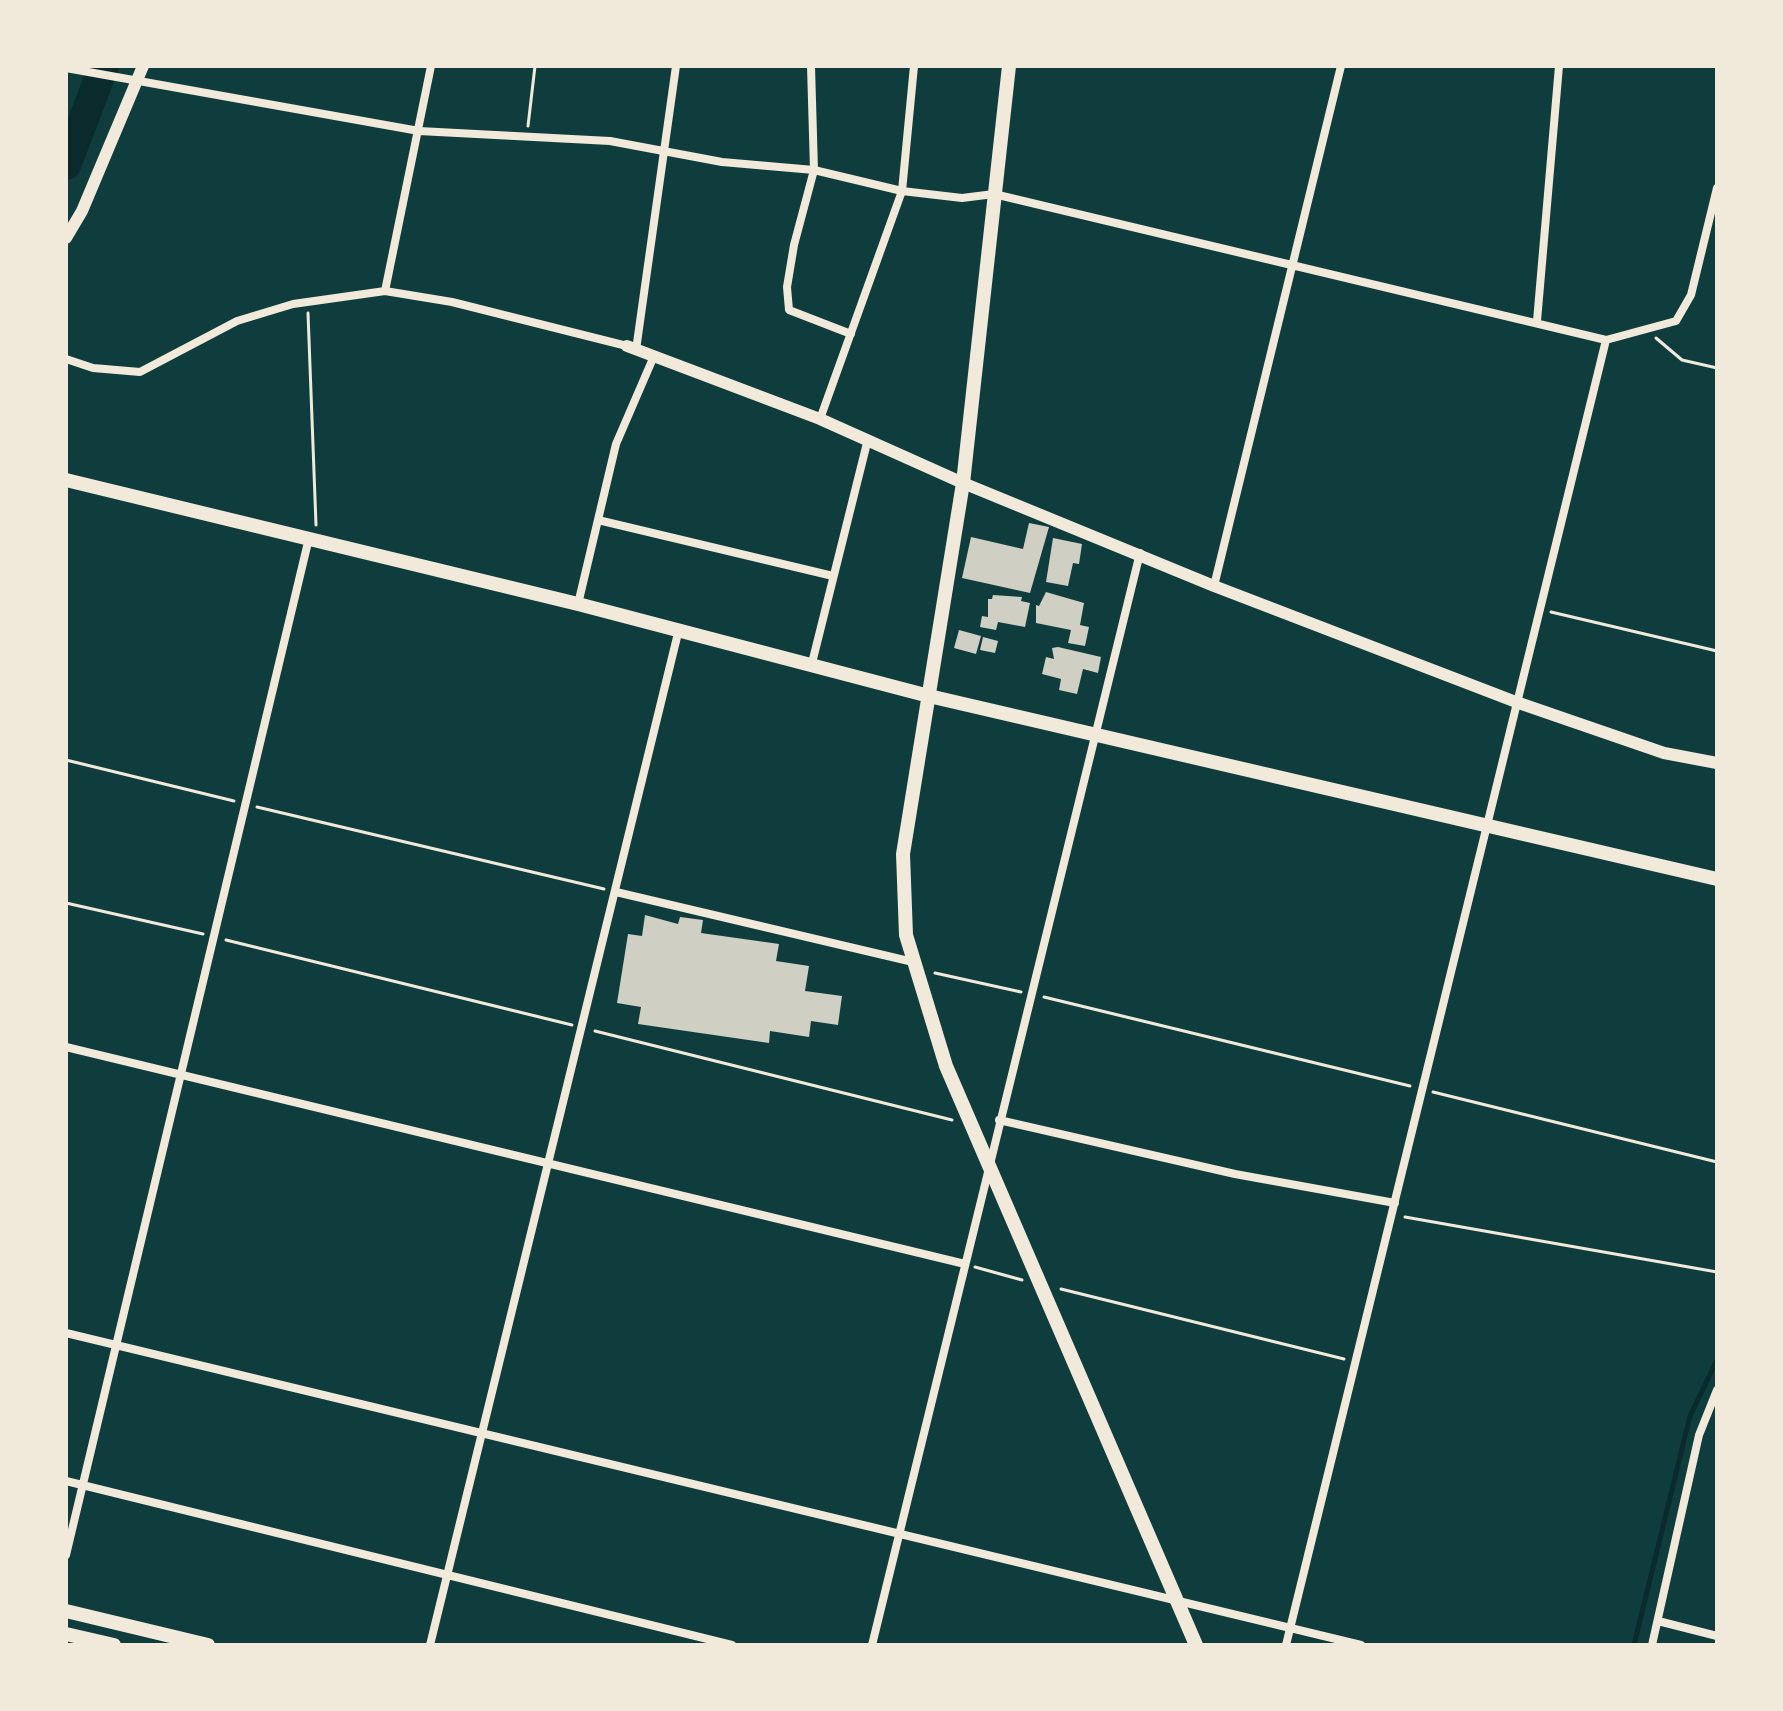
<!DOCTYPE html>
<style>
body{margin:0}
#map{position:relative;width:1783px;height:1711px;overflow:hidden;background:#0f3d3e;font-family:Manrope,sans-serif}
canvas{display:block}
.frame{position:absolute;inset:0;border:68px solid #f1e9da;pointer-events:none}
</style>
<div id="map">
<canvas width="1783" height="1711"></canvas>
<div class="frame"></div>
</div>
<script>
const c = document.querySelector('canvas').getContext('2d');
c.lineJoin = 'round';
function poly(rows) {
  const path = new Path2D();
  for (const r of rows) {
    path.moveTo(r[0], r[1]);
    for (let i = 2; i < r.length; i += 2) path.lineTo(r[i], r[i + 1]);
  }
  return path;
}
function strokePath(path, color, width, dash) {
  c.strokeStyle = color;
  c.lineWidth = width;
  c.lineCap = dash ? 'butt' : 'round';
  c.setLineDash(dash || []);
  c.stroke(path);
}
function paint(path, color) {
  c.fillStyle = color;
  c.fill(path, 'evenodd');
}
const stream = poly([
 [1634,1645,1690,1416,1717,1360]
]);
const river = poly([
 [66,165,104,66]
]);
const building = poly([
 [1029,523,1049,527,1030,593,962,578,971,537,1023,549],
 [1053,538,1082,544,1079,564,1073,563,1068,586,1046,582],
 [1046,592,1084,603,1080,625,1089,627,1085,646,1068,643,1071,630,1036,623,1036,605,1039,606],
 [993,595,1022,597,1021,601,1030,603,1025,627,998,622,996,630,980,627,982,616,988,617,988,599,992,599],
 [959,630,981,636,976,654,954,648],
 [983,637,998,641,995,653,980,650],
 [1058,647,1101,657,1098,673,1083,669,1077,694,1059,690,1061,679,1042,674,1046,657,1054,659,1052,648],
 [645,915,678,924,680,917,703,920,701,933,779,944,776,961,809,966,805,991,842,996,838,1025,811,1021,809,1037,770,1031,769,1043,638,1024,641,1007,617,1003,628,934,642,936]
]);
const path = poly([
 [528,126,535,66],
 [308,313,316,525],
 [1656,338,1682,360,1717,368],
 [1551,612,1717,651],
 [66,760,234,801],
 [257,807,604,889],
 [66,903,203,934],
 [226,940,572,1025],
 [935,973,1021,992],
 [1044,997,1410,1086],
 [595,1031,952,1120],
 [1433,1092,1717,1162],
 [1405,1217,1717,1272],
 [975,1267,1022,1280],
 [1061,1289,1344,1359]
]);
const minor = poly([
 [811,66,814,170,794,245,787,287,789,310,851,334],
 [66,68,419,131,610,141,722,162,814,170,902,191,962,198,994,194,1606,340,1676,321,1691,295,1717,188],
 [385,291,431,66],
 [1537,321,1559,66],
 [636,350,676,66],
 [66,359,93,368,140,372,237,321,293,304,385,291,452,302,627,346],
 [820,419,902,191,914,66],
 [598,520,833,576],
 [1214,586,1341,66],
 [578,604,616,444,654,356],
 [811,667,868,439],
 [616,892,913,962],
 [66,1047,965,1264],
 [999,1120,1235,1174,1395,1203],
 [66,1333,1361,1645],
 [66,1481,732,1645],
 [66,1555,309,538],
 [1658,1621,1717,1636],
 [430,1645,679,629],
 [872,1645,1140,553],
 [1286,1645,1606,340],
 [1652,1645,1699,1435,1717,1390]
]);
const tertiary = poly([
 [66,238,82,211,143,66],
 [627,346,820,419,963,483,1214,586,1516,702,1664,753,1717,763]
]);
const primary = poly([
 [1009,66,963,483,903,854,906,935,946,1066,1196,1645],
 [66,480,578,604,929,696,1717,879],
 [66,1611,208,1645],
 [66,1634,114,1645]
]);
strokePath(stream, '#0a2a2b', 5);
strokePath(river, '#0a2a2b', 30);
paint(building, '#cfcfc3');
strokePath(path, '#f1e9da', 3);
strokePath(minor, '#f1e9da', 8);
strokePath(tertiary, '#f1e9da', 12);
strokePath(primary, '#f1e9da', 14);
</script>
